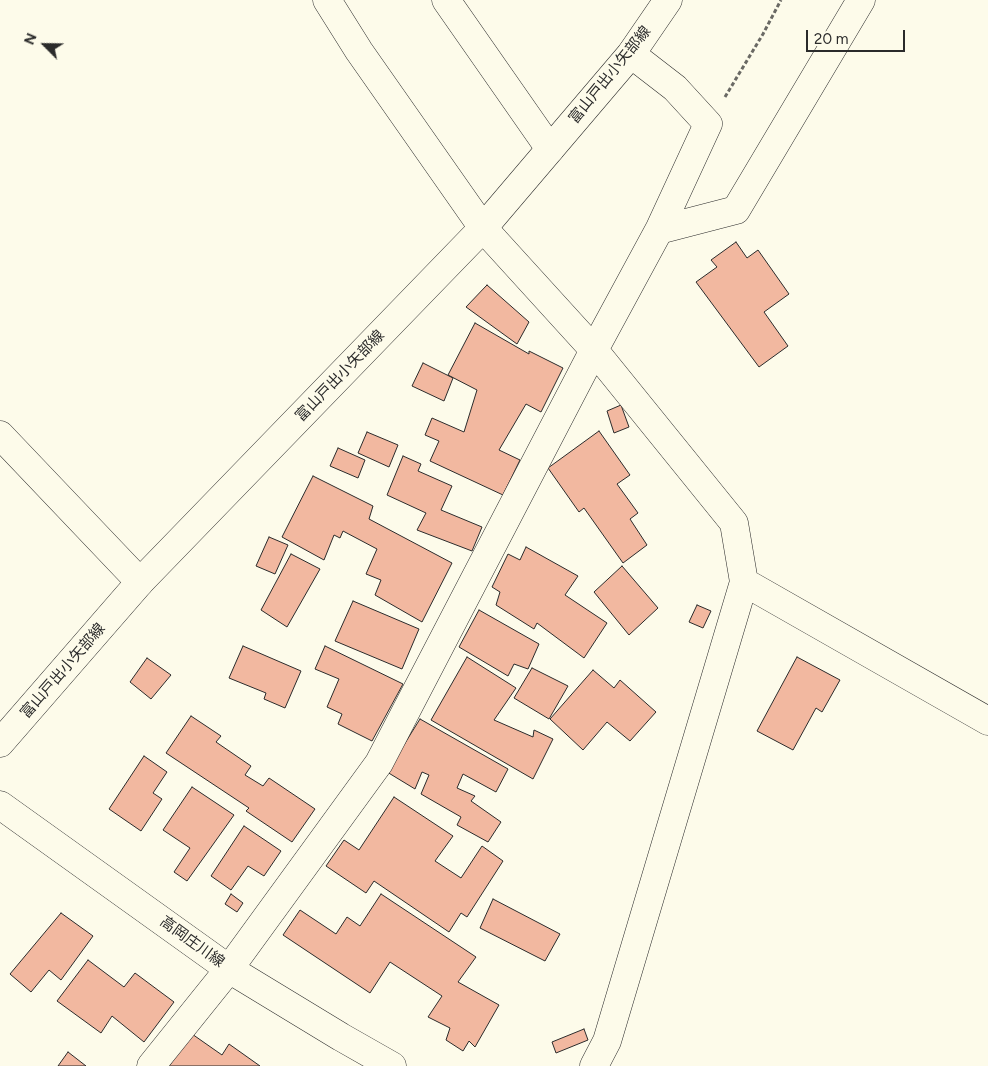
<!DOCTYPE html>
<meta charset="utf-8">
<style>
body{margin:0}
#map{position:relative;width:988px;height:1066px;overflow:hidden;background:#fdfbea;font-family:Figtree,sans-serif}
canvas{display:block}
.north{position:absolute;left:20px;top:20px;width:50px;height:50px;-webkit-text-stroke:4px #fdfbea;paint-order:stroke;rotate:293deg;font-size:14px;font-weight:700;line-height:20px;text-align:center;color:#2b2b2b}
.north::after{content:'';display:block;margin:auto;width:18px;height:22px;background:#2b2b2b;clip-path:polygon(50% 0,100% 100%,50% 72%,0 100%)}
.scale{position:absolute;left:806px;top:30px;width:99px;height:22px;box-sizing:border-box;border:2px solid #2b2b2b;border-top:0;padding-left:6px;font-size:15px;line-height:18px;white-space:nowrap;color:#2b2b2b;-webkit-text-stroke:4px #fdfbea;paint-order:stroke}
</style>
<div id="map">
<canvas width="988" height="1066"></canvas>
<div class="north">N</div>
<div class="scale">20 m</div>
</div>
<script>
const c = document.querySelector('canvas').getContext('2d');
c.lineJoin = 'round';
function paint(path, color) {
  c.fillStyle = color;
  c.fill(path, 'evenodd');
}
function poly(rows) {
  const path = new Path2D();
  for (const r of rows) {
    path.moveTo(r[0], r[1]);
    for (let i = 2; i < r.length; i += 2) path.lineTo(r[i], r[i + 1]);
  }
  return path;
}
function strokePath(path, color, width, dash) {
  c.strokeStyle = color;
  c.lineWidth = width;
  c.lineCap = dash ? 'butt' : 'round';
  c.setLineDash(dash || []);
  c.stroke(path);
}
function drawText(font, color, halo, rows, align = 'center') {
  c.font = font + ' Figtree,"Noto Sans JP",sans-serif';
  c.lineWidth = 4;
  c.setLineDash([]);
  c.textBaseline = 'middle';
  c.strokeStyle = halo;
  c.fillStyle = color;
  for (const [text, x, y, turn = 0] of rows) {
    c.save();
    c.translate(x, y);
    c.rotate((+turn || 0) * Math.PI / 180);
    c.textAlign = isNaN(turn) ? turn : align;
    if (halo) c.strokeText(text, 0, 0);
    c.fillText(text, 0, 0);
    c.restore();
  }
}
const building = poly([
 [736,242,747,258,758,250,789,294,764,312,788,346,759,367,696,282,717,267,711,260,736,242],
 [487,285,529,322,517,344,466,307,487,285],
 [475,323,529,354,529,351,563,368,541,412,526,404,499,450,520,460,503,495,430,461,439,441,425,435,432,418,464,432,477,390,448,375,475,323],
 [423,363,453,378,444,401,412,386,423,363],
 [621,405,629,427,614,433,607,411,621,405],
 [599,431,630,475,617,484,638,513,630,519,647,545,623,563,584,508,579,512,548,468,599,431],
 [367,432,398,445,389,467,358,453,367,432],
 [338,448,365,460,358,478,330,466,338,448],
 [403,456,421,464,418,471,452,486,441,510,482,527,472,551,417,530,426,513,387,495,403,456],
 [313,476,373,506,369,519,452,563,422,622,375,595,381,580,366,574,377,549,343,531,340,538,334,535,324,560,282,537,313,476],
 [269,537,288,545,275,574,256,566,269,537],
 [526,547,578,576,565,595,607,623,584,658,537,623,534,629,496,605,500,592,492,587,508,554,520,560,526,547],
 [291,554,320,569,287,627,261,610,291,554],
 [622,566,658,608,629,635,594,592,622,566],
 [353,601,419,629,402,669,335,641,353,601],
 [697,605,711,611,703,628,689,622,697,605],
 [479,610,539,644,528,669,514,664,508,676,459,647,479,610],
 [243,646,301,671,285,708,264,699,266,693,229,678,243,646],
 [325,646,403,684,372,741,338,724,342,714,327,707,339,679,315,669,325,646],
 [467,657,516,688,494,720,533,737,534,730,553,739,533,779,431,720,467,657],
 [797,657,840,680,822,712,816,708,793,750,757,731,797,657],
 [147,658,171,675,151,699,130,682,147,658],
 [532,668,568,686,549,719,514,698,532,668],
 [593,670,614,688,620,680,656,712,630,741,607,722,583,750,550,719,593,670],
 [191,716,221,736,216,742,251,766,245,775,263,786,269,778,315,809,292,842,246,811,249,808,166,753,191,716],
 [420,719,508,769,496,792,463,774,457,788,475,796,471,801,501,822,488,842,457,825,461,817,421,794,429,775,422,772,415,789,387,772,420,719],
 [144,756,167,772,153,793,162,799,141,831,109,809,144,756],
 [192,787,234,815,187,881,174,872,190,848,163,830,192,787],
 [394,797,453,836,435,861,461,878,482,846,503,861,467,917,461,913,449,932,374,881,366,893,326,866,344,840,359,850,394,797],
 [244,826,281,851,264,876,248,866,231,890,211,876,244,826],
 [231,894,243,903,237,912,225,904,231,894],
 [381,894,476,957,458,982,499,1005,475,1047,469,1041,463,1051,446,1040,450,1028,428,1017,442,996,390,962,370,993,283,935,300,910,336,934,347,917,360,926,381,894],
 [493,899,560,934,545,961,480,928,493,899],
 [61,913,93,936,61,980,49,970,31,992,10,974,61,913],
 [88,960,124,987,135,973,174,1002,144,1042,112,1016,101,1033,57,1001,88,960],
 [584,1029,588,1040,556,1053,552,1042,584,1029],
 [192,1034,222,1055,229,1044,260,1066,169,1066,192,1034],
 [68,1052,86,1066,58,1066,68,1052]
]);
const path = poly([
 [725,97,763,34,781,0]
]);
const street = poly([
 [327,0,359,51,483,228,594,350,734,523,744,582,607,1041,594,1066],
 [446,0,550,149],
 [659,230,736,210,861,0],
 [0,435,140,582],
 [744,582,988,721],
 [151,1066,229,969,379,763,594,350,659,230,708,124,675,88,631,54]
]);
const primary = poly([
 [0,743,140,582,483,228,631,54,668,0],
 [0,805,229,969,341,1037,392,1066]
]);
const streetNames = [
 ["富山戸出小矢部線",610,75,-51],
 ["富山戸出小矢部線",340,376,-46],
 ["富山戸出小矢部線",63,671,-49],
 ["高岡庄川線",192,942,36]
];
paint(building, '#f2b8a0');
strokePath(building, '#2b2b2b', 1);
strokePath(street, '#2b2b2b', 29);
strokePath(primary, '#2b2b2b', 29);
strokePath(path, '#6a6964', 3, [4, 2.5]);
strokePath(street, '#fdfbea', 28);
strokePath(primary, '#fdfbea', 28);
drawText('15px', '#2b2b2b', '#fdfbea', streetNames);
</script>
